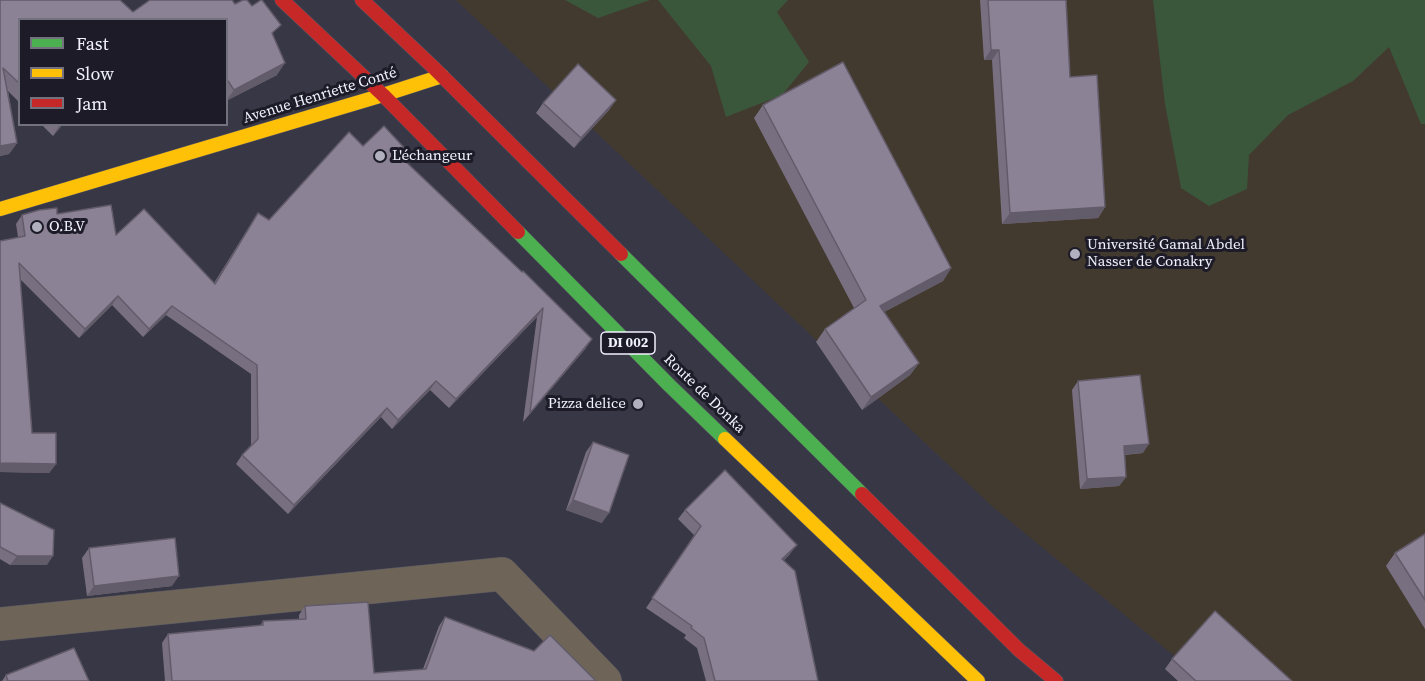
<!DOCTYPE html>
<meta charset="utf-8">
<style>
body{margin:0}
#map{position:relative;width:1425px;height:681px;overflow:hidden;background:#383745;font-family:"Source Serif 4",serif}
canvas{display:block}
.legend{position:absolute;left:18px;top:18px;width:210px;height:108px;box-sizing:border-box;background:#1c1b27;border:2px solid #72717d;margin:0;padding:8px 10px;list-style:none;font-size:18px;color:#f2f1ff}
.legend li{display:flex;align-items:center;gap:12px;height:30px}
.legend b{width:30px;border:2px solid #72717d}
</style>
<div id="map">
<canvas width="1425" height="681"></canvas>
<ul class="legend">
<li><b style="height:8px;background:#4caf50"></b>Fast</li>
<li><b style="height:8px;background:#ffc107"></b>Slow</li>
<li><b style="height:8px;background:#c62828"></b>Jam</li>
</ul>
</div>
<script>
const c = document.querySelector('canvas').getContext('2d');
c.lineJoin = 'round';
function paint(path, color) {
  c.fillStyle = color;
  c.fill(path, 'evenodd');
}
function poly(rows) {
  const path = new Path2D();
  for (const r of rows) {
    path.moveTo(r[0], r[1]);
    for (let i = 2; i < r.length; i += 2) path.lineTo(r[i], r[i + 1]);
  }
  return path;
}
function strokePath(path, color, width, dash) {
  c.strokeStyle = color;
  c.lineWidth = width;
  c.lineCap = dash ? 'butt' : 'round';
  c.setLineDash(dash || []);
  c.stroke(path);
}
function drawText(font, color, halo, rows, align = 'center') {
  c.font = font + ' "Source Serif 4",serif';
  c.lineWidth = 6;
  c.setLineDash([]);
  c.textBaseline = 'middle';
  c.strokeStyle = halo;
  c.fillStyle = color;
  for (const [text, x, y, turn = 0] of rows) {
    c.save();
    c.translate(x, y);
    c.rotate((+turn || 0) * Math.PI / 180);
    c.textAlign = isNaN(turn) ? turn : align;
    if (halo) c.strokeText(text, 0, 0);
    c.fillText(text, 0, 0);
    c.restore();
  }
}
const education = poly([
 [456,0,1425,0,1425,681,1205,681,993,507]
]);
const green = poly([
 [565,0,650,0,598,18],
 [658,0,788,0,777,12,809,62,782,95,726,117,711,66],
 [1153,0,1425,0,1425,124,1421,124,1389,47,1353,81,1288,115,1249,155,1247,189,1209,206,1181,188,1165,104]
]);
const street = poly([
 [0,624,502,574,605,681]
]);
const fast = poly([
 [518,232,669,385,725,439],
 [621,254,862,494]
]);
const slow = poly([
 [0,209,383,95,442,76],
 [725,439,978,681]
]);
const jam = poly([
 [282,0,383,95,518,232],
 [362,0,433,67,621,254],
 [862,494,1019,650,1056,681]
]);
const wall = poly([
 [0,0,133,12,235,4,273,35,277,75,226,101,226,20,20,20,20,103,8,91,17,143,9,154,0,156],
 [980,0,1066,0,1070,77,1105,207,1098,218,1002,224,992,60,984,60],
 [616,100,609,110,574,148,536,113,543,103],
 [763,105,951,268,943,281,884,312,919,363,910,375,862,410,816,342,825,329,854,308,754,118],
 [41,124,63,124,53,136],
 [363,146,404,160,586,348,523,422,537,317,449,408,430,390,392,429,381,417,288,514,236,464,242,455,251,445,251,374,166,315,143,337,112,305,79,338,20,279,32,433,56,464,49,473,0,472,18,237,16,224,22,215,57,214,116,235,214,283,258,213,269,220],
 [1078,381,1143,453,1125,455,1126,477,1119,486,1080,489,1072,390],
 [593,442,602,523,566,510,586,452],
 [0,503,47,565,10,565,0,559],
 [685,510,790,554,783,561,818,681,706,681,697,648,684,638,686,635,646,608,695,536,678,519],
 [1425,534,1425,629,1386,566,1395,553],
 [89,548,172,586,87,596,82,558],
 [305,606,374,673,423,669,439,626,445,617,596,681,165,681,162,643,168,634,260,626,263,621,299,619,299,615],
 [1172,659,1292,681,1178,681,1165,669],
 [6,675,89,681,2,681]
]);
const shadedWall = poly([
 [991,50,999,50,992,60,984,60],
 [285,63,277,75,226,101,234,90],
 [616,100,609,110,574,148,581,138],
 [60,124,63,124,53,136],
 [17,143,9,154,0,156,0,146],
 [1105,207,1098,218,1002,224,1010,213],
 [951,268,943,281,871,319,880,306],
 [118,296,112,305,79,338,85,329],
 [172,306,166,315,143,337,149,329],
 [543,308,537,317,449,408,456,399],
 [592,339,586,348,523,422,530,413],
 [919,363,910,375,862,410,871,397],
 [436,381,430,390,392,429,398,420],
 [387,408,381,417,288,514,294,505],
 [1149,444,1143,453,1118,455,1124,446],
 [0,463,56,464,49,473,0,472],
 [1126,477,1119,486,1080,489,1087,479],
 [573,500,609,513,602,523,566,510],
 [797,545,790,554,775,569,782,559],
 [17,556,53,556,47,565,10,565],
 [179,576,172,586,87,596,94,586]
]);
const building = poly([
 [0,0,120,0,133,12,150,0,232,0,235,4,243,0,247,0,252,6,261,0,262,0,281,25,272,33,285,63,234,90,228,81,226,82,226,20,20,20,20,84,3,68,17,143,0,146,0,0],
 [988,0,1066,0,1070,77,1097,75,1105,207,1010,213,999,50,991,50,988,0],
 [843,62,951,268,880,306,919,363,871,397,825,329,866,300,763,105,843,62],
 [578,64,616,100,581,138,543,103,578,64],
 [384,126,409,153,403,159,522,272,523,271,592,339,530,413,543,308,456,399,436,381,398,420,387,408,294,505,242,455,258,439,257,365,172,306,149,329,118,296,85,329,19,263,32,433,56,433,56,464,0,463,0,241,25,236,22,215,39,210,57,208,57,214,111,205,116,235,144,209,215,284,258,213,269,220,349,132,363,146,384,126],
 [1140,375,1149,444,1124,446,1126,477,1087,479,1078,381,1140,375],
 [593,442,629,455,609,513,573,500,593,442],
 [725,470,797,545,782,559,795,571,818,681,715,681,704,638,691,628,692,626,652,598,701,526,685,510,725,470],
 [0,503,54,530,53,556,17,556,0,547,0,503],
 [1425,534,1425,600,1395,553,1425,534],
 [175,538,179,576,94,586,89,548,175,538],
 [368,602,374,673,426,669,445,617,534,651,550,635,596,681,172,681,168,634,263,625,263,621,306,619,305,606,368,602],
 [1215,611,1292,681,1196,681,1172,659,1215,611],
 [74,648,89,681,8,681,6,675,74,648]
]);
const markers = [
 [380,156,6,"#b1b0be"],
 [37,227,6,"#b1b0be"],
 [1075,254,6,"#b1b0be"],
 [638,404,6,"#b1b0be"]
];
const shields = [
 [628,343,54]
];
const shieldNames = [
 ["DI 002",628,343]
];
const streetNames = [
 ["Avenue Henriette Conté",320,96,-17],
 ["Route de Donka",704,394,44]
];
const poiNames = [
 ["L'échangeur",392,156],
 ["O.B.V",49,227],
 ["Université Gamal Abdel",1087,245],
 ["Nasser de Conakry",1087,262],
 ["Pizza delice",626,404,"right"]
];
paint(education, '#433a2f');
paint(green, '#3a573b');
strokePath(street, '#575662', 34);
strokePath(fast, '#575662', 15);
strokePath(slow, '#575662', 15);
strokePath(jam, '#575662', 15);
strokePath(street, '#6e6458', 33);
strokePath(fast, '#4caf50', 14);
strokePath(slow, '#ffc107', 14);
strokePath(jam, '#c62828', 14);
paint(wall, '#787081');
paint(shadedWall, '#625b69');
paint(building, '#8c8296');
strokePath(building, '#625b69', 1.5);
for (const [x, y, r, color] of markers) {
  const dot = new Path2D();
  dot.arc(x, y, r, 0, 2 * Math.PI);
  c.fillStyle = color;
  c.fill(dot);
  strokePath(dot, '#1c1b27', 2);
}
for (const [x, y, w] of shields) {
  const box = new Path2D();
  box.roundRect(x - w / 2, y - 11, w, 22, 4.5);
  c.fillStyle = '#1c1b27';
  c.fill(box);
  strokePath(box, '#f2f1ff', 1.5);
}
drawText('bold 14px', '#f2f1ff', null, shieldNames);
drawText('15px', '#f2f1ff', '#1c1b27', streetNames);
drawText('15px', '#f2f1ff', '#1c1b27', poiNames, 'left');
</script>
